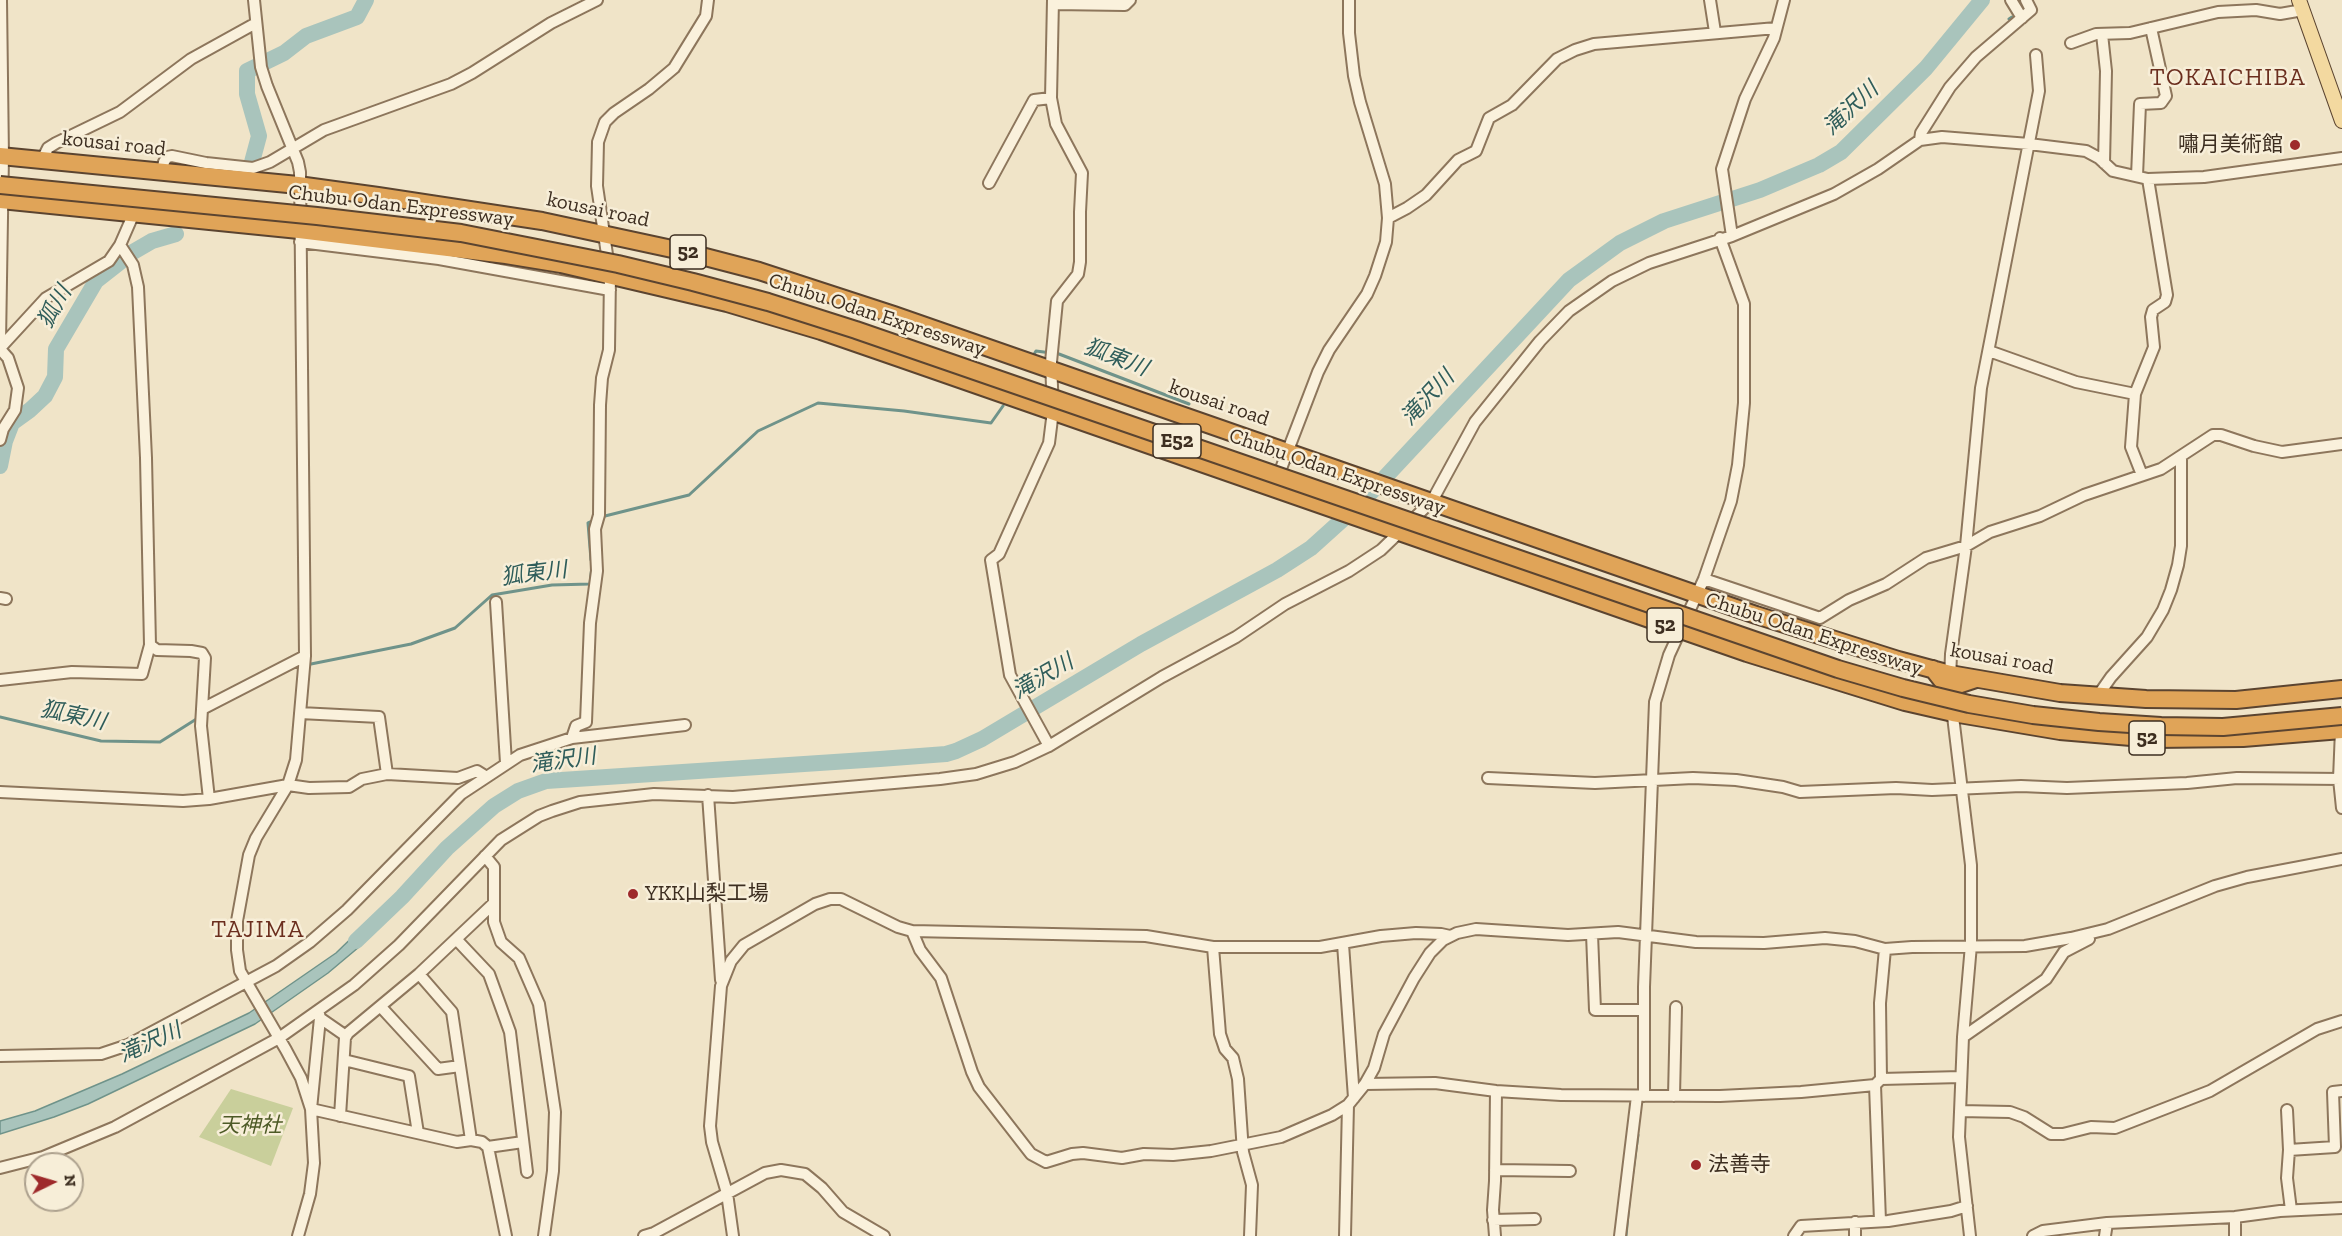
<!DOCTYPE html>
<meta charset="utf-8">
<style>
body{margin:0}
#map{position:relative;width:2342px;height:1236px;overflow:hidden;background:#f0e4c8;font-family:"Zilla Slab",serif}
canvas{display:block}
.north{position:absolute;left:24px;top:1152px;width:60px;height:60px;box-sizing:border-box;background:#f7eed8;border:2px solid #ada18e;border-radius:50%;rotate:85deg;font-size:16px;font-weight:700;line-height:24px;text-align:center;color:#3d2e20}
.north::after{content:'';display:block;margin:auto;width:21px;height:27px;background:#9e2a2b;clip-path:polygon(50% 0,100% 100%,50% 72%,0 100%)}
</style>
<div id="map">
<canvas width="2342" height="1236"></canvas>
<div class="north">N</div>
</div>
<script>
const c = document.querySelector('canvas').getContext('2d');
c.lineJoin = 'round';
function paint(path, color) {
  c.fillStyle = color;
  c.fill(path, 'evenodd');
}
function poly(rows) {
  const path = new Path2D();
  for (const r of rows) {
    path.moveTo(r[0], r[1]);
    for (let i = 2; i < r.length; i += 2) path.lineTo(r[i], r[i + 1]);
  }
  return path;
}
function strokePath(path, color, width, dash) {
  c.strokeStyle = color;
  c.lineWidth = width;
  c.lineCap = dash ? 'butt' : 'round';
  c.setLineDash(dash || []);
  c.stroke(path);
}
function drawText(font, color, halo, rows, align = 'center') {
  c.font = font + ' "Zilla Slab","Noto Sans JP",serif';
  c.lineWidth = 5;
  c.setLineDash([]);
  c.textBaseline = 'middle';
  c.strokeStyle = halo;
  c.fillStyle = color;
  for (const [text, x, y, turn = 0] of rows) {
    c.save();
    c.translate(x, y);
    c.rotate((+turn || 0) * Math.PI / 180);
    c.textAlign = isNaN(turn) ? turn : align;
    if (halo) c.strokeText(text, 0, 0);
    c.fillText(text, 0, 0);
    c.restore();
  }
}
const green = poly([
 [231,1089,293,1108,271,1166,199,1137]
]);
const water = poly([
 [368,922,377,929,359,947,328,973,255,1024,88,1104,54,1117,0,1134,0,1121,35,1111,122,1074,249,1013,336,953,368,922]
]);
const stream = poly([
 [2009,19,2012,17],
 [1033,356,1036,351,1059,354,1189,404],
 [601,517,689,495,758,431,818,403,904,411,991,423,1003,406],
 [591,560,588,523,595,520],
 [291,668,411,644,455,628,492,595,552,585,590,584,592,566],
 [204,714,219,706],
 [0,717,101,741,160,742,198,718],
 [1631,1185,1638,1135],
 [1626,1236,1629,1203]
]);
const river = poly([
 [252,162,259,136,247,94,247,71,284,53,306,36,357,17,366,0],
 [0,466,5,441,12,423,30,410,45,396,55,377,56,349,96,281,133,252,152,241,176,234],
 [356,941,402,897,447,848,494,806,518,791,546,781,880,759,946,754,956,751,982,739,1141,644,1277,570,1311,548,1362,502,1569,280,1620,243,1664,221,1760,190,1819,165,1841,152,1926,68,1982,0]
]);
const minor = poly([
 [254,0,261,67,267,86,298,162,300,172,305,656,296,760,288,785,256,838,249,855,237,921,237,950,240,971,286,1050,301,1078,311,1109,314,1163,310,1194,298,1236],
 [1710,0,1715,32],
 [2011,0,2022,18],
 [1054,4,1125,5,1130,0],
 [2102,34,2106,71,2104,163],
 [2071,43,2096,34,2130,33,2218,12,2256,10,2280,14,2303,10],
 [1920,140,1921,133,1950,87,1976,57,2031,10,2026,0],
 [42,160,48,148,56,143,120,112,191,59,256,23],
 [162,171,164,162,167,157,172,156,206,163,253,168,270,162,324,130,451,84,472,73,551,23,597,0],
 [2137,176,2140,104,2161,103,2166,96,2151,28],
 [989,183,1034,100,1051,98],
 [1388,218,1407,208,1426,195,1458,160,1476,151,1489,118,1512,105,1557,59,1575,50,1594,44,1776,28],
 [1732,236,1722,169,1745,99,1774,38,1784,0],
 [300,242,439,259,610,290],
 [120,245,133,265,138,287,146,458,150,645,157,650,191,651,202,653,205,658,201,726,209,799],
 [0,342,3,156,1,0],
 [0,348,46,298,109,261,120,245,134,213],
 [0,349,8,358,18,388,15,410,3,429,0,440],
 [1989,351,2076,382,2135,394],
 [2142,475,2131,447,2135,394,2154,347,2151,317,2153,310,2165,302,2167,295,2148,179],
 [1277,479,1318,372,1329,350,1367,294,1375,276,1386,242,1388,218,1385,184,1360,102,1354,76,1349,33,1349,0],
 [1704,579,1820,618,1849,600,1886,584,1926,558,1966,546,1990,532,2040,516,2084,495,2161,469,2213,435,2221,435,2254,446,2282,452,2342,444],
 [0,598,6,599],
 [496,602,506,763],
 [0,680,72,672,142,674,150,645],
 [1950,680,1951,654,1966,546,1981,388,2039,91,2036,55],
 [2097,697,2111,677,2147,637,2163,610,2171,590,2178,565,2181,546,2181,457],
 [1952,708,1971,865,1971,945,1963,1037,1959,1137,1970,1236],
 [202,709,305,656],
 [300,713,379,717,387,774],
 [2341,730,2339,779,2342,808],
 [572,738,685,725],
 [1049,746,1010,675,991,560,999,554,1049,443,1053,411,1051,362,1057,301,1078,274,1080,262,1080,212,1082,173,1056,124,1051,98,1053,0],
 [1488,778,1595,783,1693,778,1736,780,1783,787,1800,792,1896,788,1932,790,2021,786,2067,788,2187,783,2237,778,2342,779],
 [0,792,183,801,209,799,288,785,309,788,349,787,362,779,387,774,458,778,477,771,485,776],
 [708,795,721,980],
 [485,856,494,867,494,922,501,942,519,958,539,1004,555,1112,553,1171,544,1236],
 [912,931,920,950,941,978,972,1072,979,1087,1031,1154,1046,1162,1072,1154,1083,1153,1122,1158,1144,1154,1173,1155,1211,1151,1281,1137,1332,1115,1348,1105,1365,1084,1374,1068,1384,1034,1414,978,1430,953,1443,940,1457,933,1476,929,1568,935,1618,932,1696,942,1764,943,1825,938,1855,941,1885,949,1912,947,2025,946,2071,938,2108,929,2215,886,2247,877,2342,859],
 [1592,934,1595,1010,1644,1010],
 [456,939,489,974,510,1032,527,1172],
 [1343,944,1354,1098],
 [1213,947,1220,1034,1225,1049,1233,1058,1238,1079,1243,1152,1252,1185,1250,1236],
 [419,974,452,1012,471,1140],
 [381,1007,438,1069,460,1066],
 [319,1014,320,1018,346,1036],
 [320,1018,311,1109,457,1142,471,1140,482,1142,488,1147,506,1236],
 [1963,1037,2046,979,2064,952,2089,939],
 [0,1056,101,1054,128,1045,276,966,310,942,347,910,461,794,520,755,572,738,576,726,586,722,590,623,597,571,595,529,599,515,600,405,602,378,609,350,610,275,597,186,598,142,605,122,614,113,649,89,674,68,706,16,708,0],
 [344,1060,409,1076,418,1133],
 [1881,1079,1880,1003,1885,949],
 [1365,1084,1435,1083,1496,1091,1561,1095,1720,1096,1801,1092,1875,1085,1881,1079,1961,1077],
 [1875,1085,1880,1221],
 [1644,1096,1644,987,1655,702,1669,655,1704,579,1731,501,1738,465,1744,403,1744,304,1720,238],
 [1674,1096,1676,1007],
 [2287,1110,2289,1150],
 [1960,1111,2010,1112,2024,1117,2051,1134,2063,1134,2091,1127,2115,1128,2210,1091,2317,1029,2342,1021],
 [340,1116,345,1038,348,1033,419,974,493,904],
 [488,1147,523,1142],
 [0,1168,43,1157,115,1127,279,1038,354,985,399,945,501,840,539,816,552,811,580,802,654,794,733,797,940,779,976,774,1015,762,1049,746,1162,677,1236,637,1285,604,1349,571,1381,550,1432,501,1475,422,1540,341,1569,311,1612,281,1649,263,1732,236,1834,194,1878,169,1920,140,1942,137,2029,144,2086,151,2099,158,2113,171,2148,179,2204,177,2342,158],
 [1495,1170,1570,1171],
 [2291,1210,2287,1178,2289,1150,2335,1147,2333,1092,2342,1091],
 [2235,1217,2235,1236],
 [1493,1220,1535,1219],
 [1855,1222,1855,1236],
 [644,1236,654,1233,765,1173,781,1170,805,1174,822,1188,843,1212,884,1236],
 [733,1236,727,1193,712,1142,710,1126,721,986,731,961,744,945,815,904,830,899,841,899,898,927,912,931,1146,936,1213,947,1320,947,1381,936,1416,933,1441,934,1450,936],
 [1345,1236,1348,1105],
 [1495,1236,1493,1210,1495,1181,1496,1091],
 [1620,1236,1637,1096],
 [1794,1236,1801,1226,1888,1221,1951,1211,1967,1206],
 [2033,1236,2043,1231,2107,1223,2235,1217,2280,1211,2342,1208],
 [2105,1236,2107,1223]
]);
const major = poly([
 [2299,0,2342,121]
]);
const highway = poly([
 [0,156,298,185,378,196,542,221,686,252,759,271,894,315,1756,615,1898,660,1950,674,2060,693,2146,699,2236,700,2342,689],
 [0,200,299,230,506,255,561,264,727,303,821,331,902,359,1747,653,1905,702,1953,713,2060,731,2155,739,2243,738,2342,730],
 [1933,669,1951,692,1958,685,1976,679]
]);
const highwayBridge = poly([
 [0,185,317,216,461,233,618,264,693,282,768,302,856,330,1838,669,1903,688,1969,704,2033,715,2099,722,2161,726,2223,727,2342,716]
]);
const markers = [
 [2295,145,6,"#9e2a2b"],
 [633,894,6,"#9e2a2b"],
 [1696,1165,6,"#9e2a2b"]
];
const shields = [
 [688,252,36],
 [1177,441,48],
 [1665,625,36],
 [2147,738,36]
];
const shieldNames = [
 ["52",688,252],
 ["E52",1177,441],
 ["52",1665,625],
 ["52",2147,738]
];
const streetNames = [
 ["kousai road",114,144,6],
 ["Chubu Odan Expressway",401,206,7],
 ["kousai road",598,210,12],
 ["Chubu Odan Expressway",877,315,18],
 ["kousai road",1219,403,19],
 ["Chubu Odan Expressway",1337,472,19],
 ["Chubu Odan Expressway",1814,634,18],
 ["kousai road",2002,659,10]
];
const poiNames = [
 ["嘯月美術館",2283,145,"right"],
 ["YKK山梨工場",645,894],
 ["法善寺",1708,1165]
];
const parkNames = [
 ["天神社",250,1126]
];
const waterNames = [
 ["滝沢川",1851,109,-43],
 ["狐川",55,307,-60],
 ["狐東川",1116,358,21],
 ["滝沢川",1428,398,-47],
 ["狐東川",534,574,-7],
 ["滝沢川",1043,677,-30],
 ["狐東川",73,716,12],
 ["滝沢川",563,761,-8],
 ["滝沢川",150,1043,-24]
];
const quarterNames = [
 ["TOKAICHIBA",2228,78],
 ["TAJIMA",258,930]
];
paint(green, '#c9cf9b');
paint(water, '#a9c4bc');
strokePath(water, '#6f938a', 1.5);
strokePath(stream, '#6f938a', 3);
strokePath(river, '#a9c4bc', 16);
strokePath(minor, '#8d765c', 14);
strokePath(major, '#5b4430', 16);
strokePath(highway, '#5b4430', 20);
strokePath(minor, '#faf1dc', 10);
strokePath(major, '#f3d9a0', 14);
strokePath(highway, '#e0a458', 16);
strokePath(highwayBridge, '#5b4430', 20, []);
strokePath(highwayBridge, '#e0a458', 16);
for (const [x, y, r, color] of markers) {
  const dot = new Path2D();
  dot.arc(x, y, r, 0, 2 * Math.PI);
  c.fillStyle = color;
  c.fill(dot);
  strokePath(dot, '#f7eed8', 2);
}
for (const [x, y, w] of shields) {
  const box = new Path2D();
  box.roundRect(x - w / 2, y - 17, w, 34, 4.5);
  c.fillStyle = '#f7eed8';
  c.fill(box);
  strokePath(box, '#3d2e20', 1.5);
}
drawText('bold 20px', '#3d2e20', null, shieldNames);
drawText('21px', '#3d2e20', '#f7eed8', streetNames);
drawText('21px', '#3d2e20', '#f7eed8', poiNames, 'left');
drawText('italic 21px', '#4d5a26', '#f7eed8', parkNames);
drawText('italic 22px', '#2f5d5a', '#f7eed8', waterNames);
c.letterSpacing = '1.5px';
drawText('24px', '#6b2e1e', '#f7eed8', quarterNames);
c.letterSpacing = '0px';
</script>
